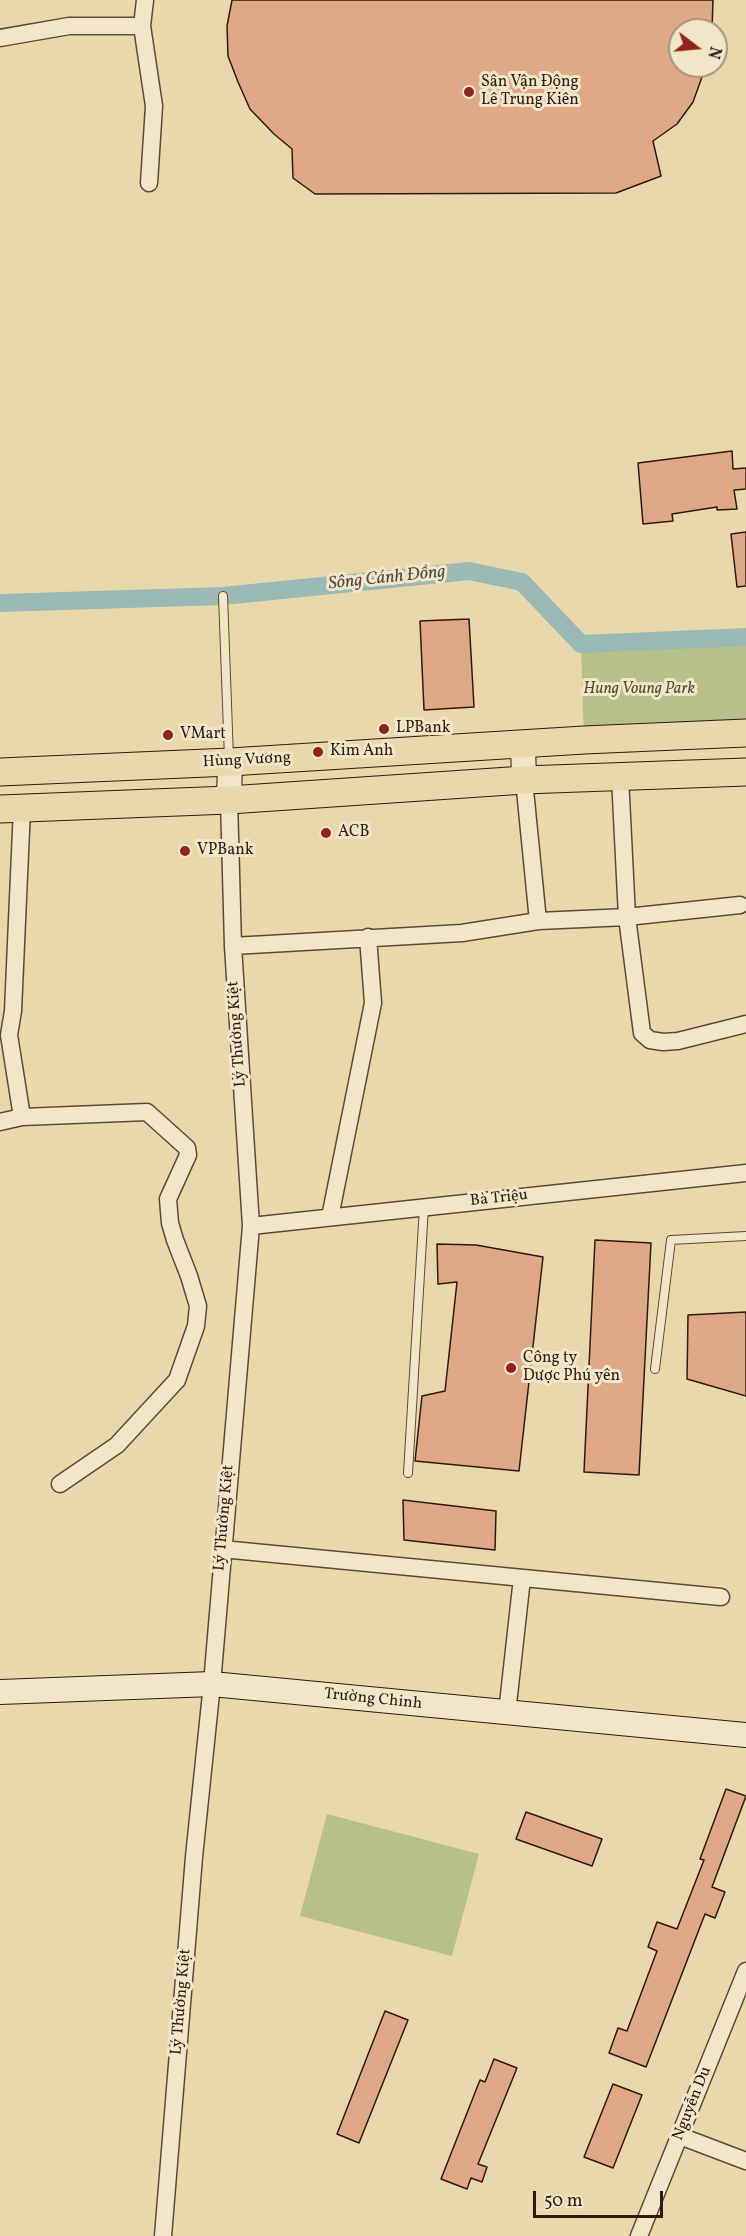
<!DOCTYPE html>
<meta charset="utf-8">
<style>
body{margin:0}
#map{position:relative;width:746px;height:2236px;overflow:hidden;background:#ead8ad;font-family:Vollkorn,serif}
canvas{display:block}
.north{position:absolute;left:668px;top:18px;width:60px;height:60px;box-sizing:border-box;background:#f1e6ca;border:2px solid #a39480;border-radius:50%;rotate:106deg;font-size:16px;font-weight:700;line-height:24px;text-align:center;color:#2d1a11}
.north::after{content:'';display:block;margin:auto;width:21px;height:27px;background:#8f2418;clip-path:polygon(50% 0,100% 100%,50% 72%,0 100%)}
.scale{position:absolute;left:533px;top:2191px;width:130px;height:27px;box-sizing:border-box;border:3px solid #2d1a11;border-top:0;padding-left:8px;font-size:18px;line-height:21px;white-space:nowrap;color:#2d1a11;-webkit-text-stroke:4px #f1e6ca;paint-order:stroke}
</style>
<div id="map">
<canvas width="746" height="2236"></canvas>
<div class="north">N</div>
<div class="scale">50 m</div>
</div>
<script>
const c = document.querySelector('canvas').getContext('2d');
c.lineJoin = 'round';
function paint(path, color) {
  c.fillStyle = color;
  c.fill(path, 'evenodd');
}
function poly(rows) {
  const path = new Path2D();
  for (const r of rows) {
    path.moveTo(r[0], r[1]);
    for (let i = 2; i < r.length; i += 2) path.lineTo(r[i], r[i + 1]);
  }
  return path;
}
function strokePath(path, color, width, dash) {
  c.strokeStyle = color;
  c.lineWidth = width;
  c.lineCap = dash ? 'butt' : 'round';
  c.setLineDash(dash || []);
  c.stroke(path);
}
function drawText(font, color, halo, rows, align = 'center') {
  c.font = font + ' Vollkorn,serif';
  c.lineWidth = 6;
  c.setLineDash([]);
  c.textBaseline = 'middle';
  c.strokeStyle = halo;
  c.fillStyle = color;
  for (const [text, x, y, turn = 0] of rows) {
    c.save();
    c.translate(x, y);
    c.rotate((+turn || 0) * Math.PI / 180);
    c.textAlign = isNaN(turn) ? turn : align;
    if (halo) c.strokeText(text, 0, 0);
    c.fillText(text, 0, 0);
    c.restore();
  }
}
const green = poly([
 [746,637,746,733,584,740,581,644],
 [327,1814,479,1854,452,1956,300,1916]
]);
const canal = poly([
 [0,603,223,596,469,571,522,582,581,644,746,637]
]);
const building = poly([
 [232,0,713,0,712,30,680,30,680,66,706,66,693,102,677,124,653,141,661,176,616,193,315,194,293,178,292,149,274,134,250,109,238,82,228,56,227,26,232,0],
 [732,451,733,469,746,468,746,489,734,490,737,509,717,510,717,507,672,514,673,521,643,524,638,463,732,451],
 [746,532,746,586,737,587,731,534,746,532],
 [469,619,474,707,424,710,420,621,469,619],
 [595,1240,651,1243,639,1475,584,1472,595,1240],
 [437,1244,476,1245,543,1257,519,1471,415,1461,422,1396,445,1391,457,1282,438,1284,437,1244],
 [746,1312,746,1396,687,1379,688,1315,746,1312],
 [403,1500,496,1511,495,1550,404,1540,403,1500],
 [726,1789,746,1796,712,1887,725,1892,715,1918,705,1914,646,2067,609,2053,618,2028,627,2031,657,1951,648,1947,657,1922,677,1929,704,1860,700,1859,726,1789],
 [526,1812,602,1839,592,1866,516,1839,526,1812],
 [385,2011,408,2020,359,2143,337,2134,385,2011],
 [494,2059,517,2068,478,2164,487,2167,482,2182,471,2178,467,2189,441,2179,480,2080,485,2082,494,2059],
 [613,2084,642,2095,613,2168,584,2157,613,2084]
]);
const lane = poly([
 [223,596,229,758],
 [655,1369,671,1240,746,1236],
 [408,1473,424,1207]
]);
const street = poly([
 [145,0,142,26,154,106,149,183],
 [0,38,69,26,142,26],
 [620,777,627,917,642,1033,650,1040,663,1042,678,1041,746,1024],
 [524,780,538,921],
 [233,946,462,933,538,921,627,917,740,905],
 [22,1117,9,1035,13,1011,22,808],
 [0,1122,22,1117,147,1112,187,1148,188,1155,168,1199,170,1223,175,1240,189,1276,198,1306,196,1326,177,1380,117,1445,60,1484],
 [330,1217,373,1003,368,937],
 [251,1226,746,1173],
 [222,1549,721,1597],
 [507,1713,522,1578],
 [680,2136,746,2161],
 [163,2236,194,1857,212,1684,251,1226,233,946,229,800],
 [639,2236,746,1971]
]);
const secondary = poly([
 [523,744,524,780],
 [229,800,230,762],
 [0,1692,212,1684,746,1735]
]);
const primary = poly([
 [0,772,230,762,584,740,746,733],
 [0,809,229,800,524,780,746,772]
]);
const markers = [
 [469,92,6,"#8f2418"],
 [384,729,6,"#8f2418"],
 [168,735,6,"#8f2418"],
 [318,752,6,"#8f2418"],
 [326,833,6,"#8f2418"],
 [185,851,6,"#8f2418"],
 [511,1368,6,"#8f2418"]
];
const poiNames = [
 ["Sân Vận Động",481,83],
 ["Lê Trung Kiên",481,101],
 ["LPBank",396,729],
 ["VMart",180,735],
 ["Kim Anh",330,752],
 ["ACB",338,833],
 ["VPBank",197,851],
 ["Công ty",523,1359],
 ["Dược Phú yên",523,1377]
];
const parkNames = [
 ["Hung Voung Park",639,690]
];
const streetNames = [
 ["Hùng Vương",247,761,-3],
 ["Lý Thường Kiệt",238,1034,-94],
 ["Bà Triệu",499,1199,-6],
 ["Lý Thường Kiệt",225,1518,-85],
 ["Trường Chinh",373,1700,6],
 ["Lý Thường Kiệt",182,2002,-85],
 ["Nguyễn Du",693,2104,-68]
];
const waterNames = [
 ["Sông Cánh Đồng",387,579,-6]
];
paint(green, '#b7bf8a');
strokePath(canal, '#9bb8b4', 18);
paint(building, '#e1a887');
strokePath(building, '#2d1a11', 1.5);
strokePath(lane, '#5c4a38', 10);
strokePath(street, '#5c4a38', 19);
strokePath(secondary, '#2d1a11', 26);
strokePath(primary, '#2d1a11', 29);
strokePath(lane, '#f1e6ca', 8);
strokePath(street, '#f1e6ca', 16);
strokePath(secondary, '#f1e6ca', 24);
strokePath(primary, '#ead8ad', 27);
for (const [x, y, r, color] of markers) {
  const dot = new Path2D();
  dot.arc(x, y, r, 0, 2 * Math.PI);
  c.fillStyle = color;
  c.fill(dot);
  strokePath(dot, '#f1e6ca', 2);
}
drawText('16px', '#2d1a11', '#f1e6ca', poiNames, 'left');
drawText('italic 16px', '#564c35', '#f1e6ca', parkNames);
drawText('16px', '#2d1a11', '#f1e6ca', streetNames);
drawText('italic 18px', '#4e4942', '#f1e6ca', waterNames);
</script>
